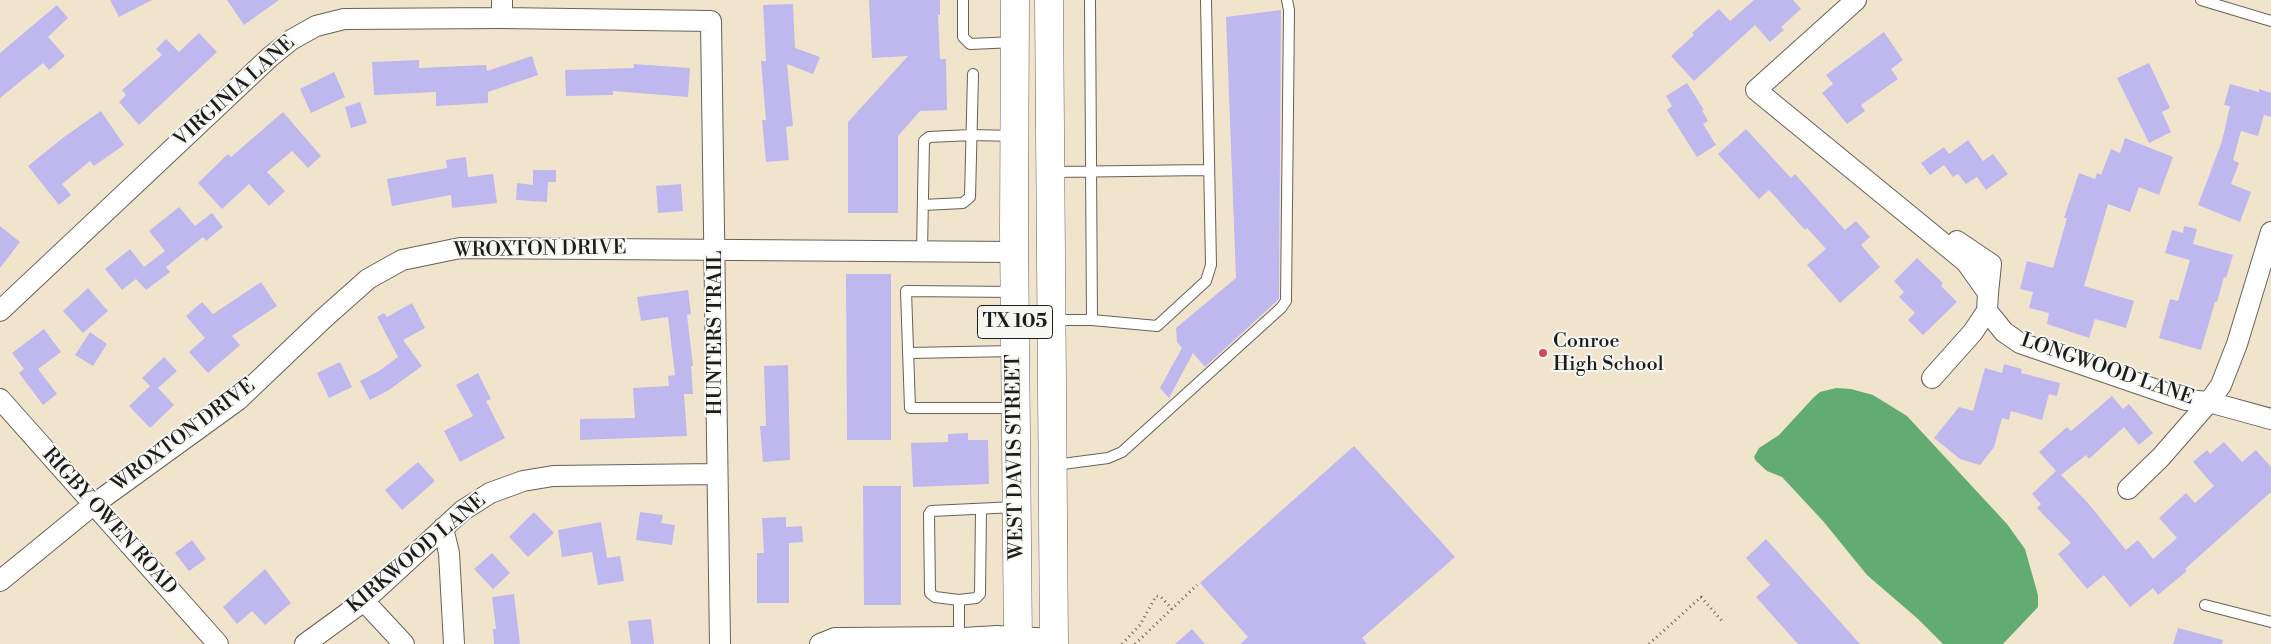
<!DOCTYPE html>
<style>
body{margin:0}
canvas{display:block;background:#f1e4cd}
</style>
<canvas width="2271" height="644"></canvas>
<script>
const c = document.querySelector('canvas').getContext('2d');
c.lineJoin = 'round';
function paint(path, color) {
  c.fillStyle = color;
  c.fill(path, 'evenodd');
}
function poly(rows) {
  const path = new Path2D();
  for (const r of rows) {
    path.moveTo(r[0], r[1]);
    for (let i = 2; i < r.length; i += 2) path.lineTo(r[i], r[i + 1]);
  }
  return path;
}
function strokePath(path, color, width, dash) {
  c.strokeStyle = color;
  c.lineWidth = width;
  c.lineCap = dash ? 'butt' : 'round';
  c.setLineDash(dash || []);
  c.stroke(path);
}
function drawText(font, color, halo, rows, align = 'center') {
  c.font = font + ' "Libre Bodoni",serif';
  c.lineWidth = 4;
  c.setLineDash([]);
  c.textBaseline = 'middle';
  c.strokeStyle = halo;
  c.fillStyle = color;
  for (const [text, x, y, turn = 0] of rows) {
    c.save();
    c.translate(x, y);
    c.rotate((+turn || 0) * Math.PI / 180);
    c.textAlign = isNaN(turn) ? turn : align;
    if (halo) c.strokeText(text, 0, 0);
    c.fillText(text, 0, 0);
    c.restore();
  }
}
const forest = poly([
 [1836,388,1851,389,1873,395,1907,416,2007,524,2025,549,2038,595,2038,607,2003,644,1943,644,1918,619,1867,575,1823,521,1782,477,1767,471,1756,461,1754,457,1759,448,1779,435,1814,397,1820,392]
]);
const building = poly([
 [110,0,152,0,119,17],
 [227,0,279,0,244,25],
 [869,0,940,0,940,15,938,15,940,59,946,59,947,110,920,111,898,136,898,213,848,213,848,122,908,56,872,58],
 [1754,0,1793,0,1801,9,1781,27,1784,30,1770,42,1755,25,1694,81,1671,56,1694,35,1692,33,1719,9,1730,21],
 [793,4,795,48,820,57,813,74,787,64,793,126,786,127,789,160,766,162,762,120,766,120,761,61,766,61,763,5],
 [57,5,68,18,48,37,65,56,49,70,43,63,0,98,0,53],
 [1281,10,1279,299,1205,367,1193,353,1169,398,1160,388,1182,348,1177,342,1176,328,1236,278,1226,17],
 [1884,32,1903,60,1891,69,1898,79,1861,105,1865,111,1847,124,1822,93,1833,84,1826,75],
 [199,33,217,52,139,125,119,102,126,95,122,90,162,55,156,49,166,39,179,52],
 [532,56,538,75,488,92,488,103,436,106,436,92,374,95,372,62,419,60,419,68,486,65,487,71],
 [2149,63,2170,108,2162,112,2171,132,2149,143,2117,78],
 [634,64,690,68,688,97,613,91,613,95,566,96,565,70,634,68],
 [334,72,345,97,311,113,300,89],
 [1687,83,1704,110,1702,110,1708,121,1703,124,1716,145,1697,157,1667,110,1672,106,1666,96],
 [2230,84,2259,92,2259,89,2271,93,2271,117,2264,115,2258,136,2241,131,2233,160,2239,163,2231,184,2251,192,2240,222,2198,205,2222,141,2230,106,2224,105],
 [360,102,367,123,351,128,345,107],
 [101,111,124,145,94,166,90,161,62,184,71,195,59,205,28,166,64,137],
 [283,112,321,156,308,168,292,151,267,172,285,191,269,206,249,184,222,209,198,183,228,154,231,157],
 [1746,129,1791,178,1795,174,1845,230,1856,221,1870,237,1861,245,1880,267,1840,303,1807,265,1826,249,1807,228,1805,230,1769,190,1759,199,1718,154],
 [2125,138,2173,157,2159,195,2139,187,2130,212,2108,204,2084,286,2134,301,2126,328,2095,319,2089,338,2047,324,2049,313,2029,308,2033,292,2020,289,2027,261,2053,268,2067,218,2064,218,2079,173,2095,179,2097,173,2101,175,2111,149,2120,153],
 [1968,140,1983,161,1993,154,2008,174,1986,190,1977,177,1966,184,1958,174,1953,177,1944,165,1930,175,1921,163,1944,147,1949,154],
 [466,157,468,177,493,174,497,203,452,208,451,195,392,206,387,179,447,168,446,160],
 [533,170,556,170,556,182,548,182,547,202,516,200,517,183,533,185],
 [681,184,683,211,658,213,656,186],
 [179,207,195,226,212,213,223,227,206,241,203,237,166,267,170,272,146,290,136,279,122,290,105,269,130,249,144,267,165,251,149,231],
 [0,226,20,242,0,268],
 [2184,226,2197,229,2193,244,2233,255,2226,278,2224,277,2217,302,2215,302,2201,350,2159,338,2170,299,2178,301,2190,260,2165,253,2172,230,2183,233],
 [1917,258,1943,283,1941,286,1957,302,1923,335,1908,320,1915,313,1899,297,1904,292,1894,281],
 [846,274,891,274,891,440,847,440],
 [261,282,277,306,232,336,240,345,208,373,189,352,205,338,186,316,202,302,213,314],
 [88,288,108,311,83,333,63,311],
 [688,290,691,314,687,315,693,366,691,366,693,394,684,394,687,436,580,440,580,419,635,418,633,388,669,386,668,376,675,375,668,317,641,321,637,297],
 [412,303,425,328,403,340,422,366,389,390,370,400,360,381,379,371,398,357,377,317,384,313,387,317],
 [44,329,61,352,38,369,57,394,43,405,19,373,24,369,12,353],
 [90,332,107,344,93,366,75,355],
 [164,357,177,371,158,388,174,405,150,428,129,406,150,386,142,378],
 [340,362,352,387,329,398,317,373],
 [2004,364,2022,369,2021,373,2060,383,2057,396,2049,394,2042,420,2011,411,2009,420,2002,418,1994,447,1980,465,1960,459,1934,438,1959,407,1973,411,1985,368,2002,373],
 [788,365,790,460,763,462,760,426,766,426,764,366],
 [478,373,491,399,486,401,505,438,460,462,444,431,473,416,456,385],
 [2112,396,2123,409,2129,404,2153,433,2139,445,2124,427,2089,459,2086,455,2061,475,2088,503,2126,550,2138,540,2153,559,2177,538,2159,518,2186,493,2195,503,2214,486,2193,462,2207,450,2210,454,2224,442,2242,462,2256,450,2271,467,2271,492,2185,569,2187,571,2158,595,2153,588,2130,607,2104,575,2087,589,2058,554,2071,543,2037,508,2041,504,2032,494,2056,471,2039,452,2067,427,2071,431],
 [968,433,968,440,988,440,989,484,913,487,911,443,948,442,948,434],
 [1354,446,1455,557,1362,638,1367,644,1240,644,1248,637,1200,583],
 [418,462,435,481,402,510,385,490],
 [863,486,901,486,901,605,864,605],
 [534,512,554,533,528,557,509,537],
 [640,512,663,515,661,523,675,525,672,545,636,540],
 [786,517,786,527,802,526,803,542,789,543,789,603,757,603,757,553,764,553,762,518],
 [601,522,607,558,620,556,624,581,598,585,592,552,562,557,558,530],
 [1766,539,1860,644,1798,644,1756,597,1770,585,1746,558],
 [192,540,206,559,189,571,175,553],
 [492,553,510,573,493,589,474,569],
 [265,569,291,603,265,625,252,611,237,624,223,607],
 [514,594,520,644,494,644,493,629,496,629,492,597],
 [651,619,654,644,631,644,628,621],
 [2178,628,2223,640,2222,644,2173,644],
 [1192,629,1205,644,1175,644]
]);
const path = poly([
 [1122,644,1140,625,1156,596,1161,597,1172,609],
 [1135,644,1197,585],
 [1649,644,1701,597,1722,621]
]);
const lane = poly([
 [963,0,963,37,970,44,1015,42],
 [1090,0,1092,320],
 [2201,0,2271,21],
 [1051,172,1209,170],
 [923,205,963,203,970,197,973,74],
 [922,251,924,141,929,137,972,135,1014,136],
 [1014,292,906,291,910,408,1015,408],
 [1052,320,1092,320,1157,326,1206,281,1211,265,1206,0],
 [908,353,1014,351],
 [1055,465,1108,458,1122,452,1281,308,1286,301,1289,10,1287,0],
 [959,600,976,598,980,594,981,509],
 [2205,605,2271,622],
 [959,637,959,600,935,597,930,593,929,514,931,511,1016,507]
]);
const street = poly([
 [502,0,502,18],
 [1856,0,1756,90,1966,262,1988,293,1987,311,2004,332,2020,343,2186,400,2209,402,2271,419],
 [1957,241,1991,264,1988,293],
 [0,311,270,57,291,40,316,26,344,19,502,18,711,21,720,644],
 [1932,378,1973,332,1987,311],
 [0,399,218,644],
 [2128,489,2161,457,2209,402,2221,385,2237,344,2271,232],
 [443,528,449,553,454,644],
 [0,581,93,505,238,400,323,319,368,279,402,260,460,248,1014,252],
 [364,601,404,644],
 [305,644,364,601,462,511,490,493,523,481,553,476,716,474],
 [820,644,835,638,844,638,959,637,964,638,997,636,1054,639]
]);
const primary = poly([
 [1015,0,1014,232,1018,644],
 [1049,0,1054,644]
]);
const markers = [
 [1543,353,5,"#d1495b"]
];
const shields = [
 [1015,322,75]
];
const shieldNames = [
 ["TX 105",1015,322]
];
const streetNames = [
 ["VIRGINIA LANE",235,92,-42],
 ["WROXTON DRIVE",540,250,-1],
 ["HUNTERS TRAIL",716,333,-90],
 ["LONGWOOD LANE",2107,370,19],
 ["WROXTON DRIVE",184,436,-37],
 ["WEST DAVIS STREET",1016,457,-91],
 ["RIGBY OWEN ROAD",109,522,48],
 ["KIRKWOOD LANE",417,554,-40]
];
const poiNames = [
 ["Conroe",1553,342],
 ["High School",1553,365]
];
paint(forest, '#62ac74');
paint(building, '#bfb8ee');
strokePath(lane, '#67625a', 12);
strokePath(street, '#67625a', 22);
strokePath(primary, '#67625a', 29);
strokePath(path, '#67625a', 3, [1, 4]);
strokePath(lane, '#fff', 10);
strokePath(street, '#fff', 20);
strokePath(primary, '#fff', 28);
for (const [x, y, r, color] of markers) {
  const dot = new Path2D();
  dot.arc(x, y, r, 0, 2 * Math.PI);
  c.fillStyle = color;
  c.fill(dot);
  strokePath(dot, '#f6f6f2', 2);
}
for (const [x, y, w] of shields) {
  const box = new Path2D();
  box.roundRect(x - w / 2, y - 16.5, w, 33, 4);
  c.fillStyle = '#f6f6f2';
  c.fill(box);
  strokePath(box, '#1c1c1c', 1);
}
drawText('bold 19px', '#1c1c1c', null, shieldNames);
drawText('20px', '#1c1c1c', '#f6f6f2', streetNames);
drawText('20px', '#1c1c1c', '#f6f6f2', poiNames, 'left');
</script>
